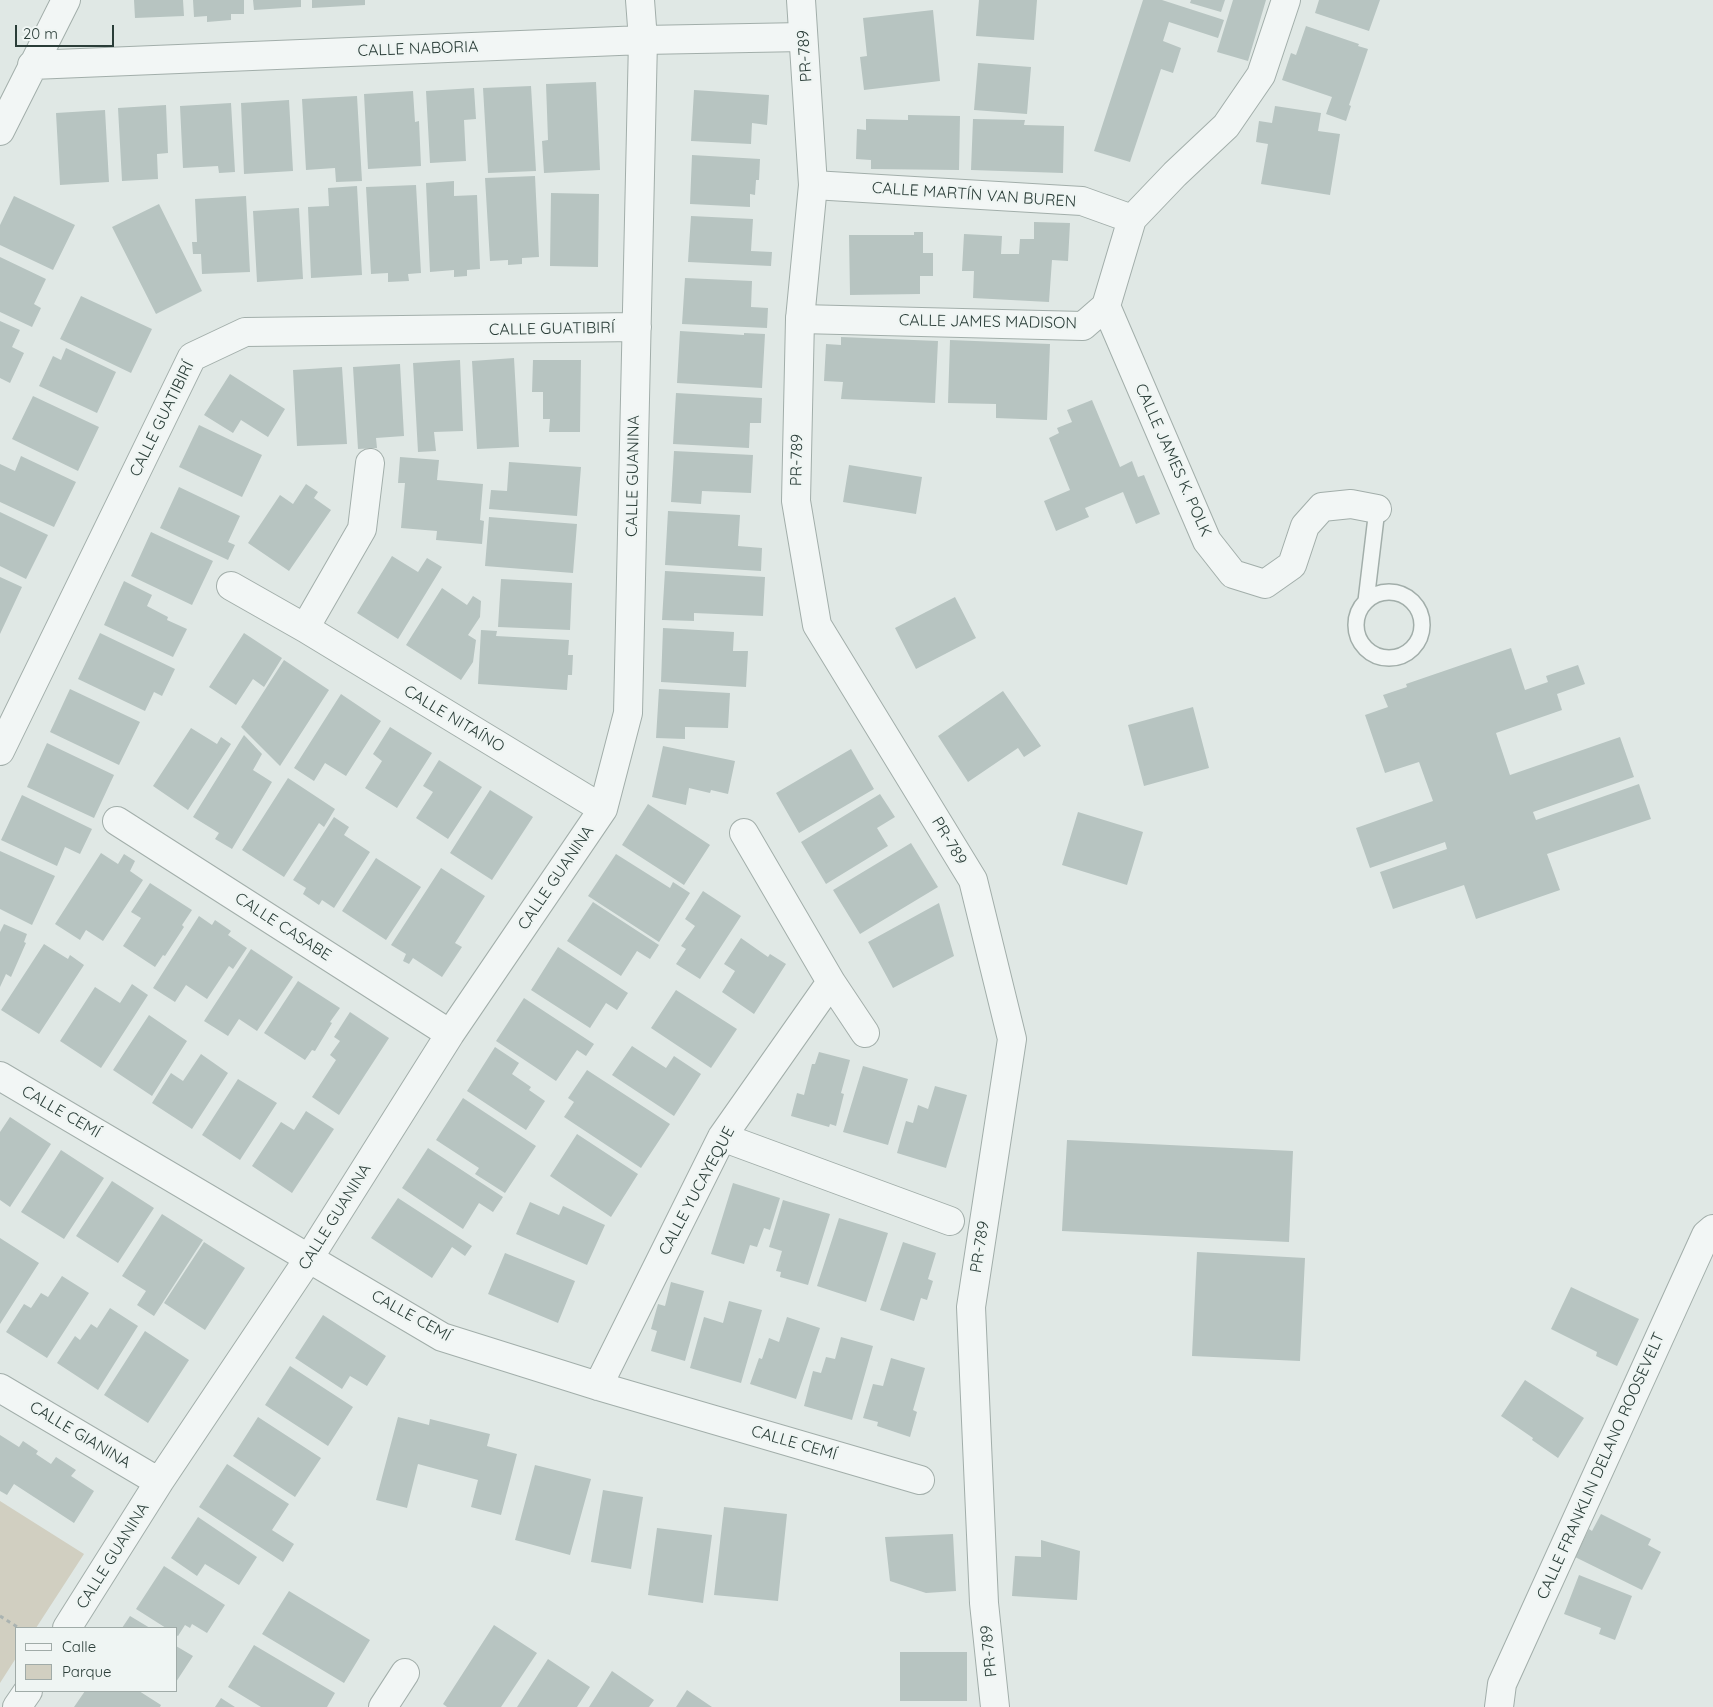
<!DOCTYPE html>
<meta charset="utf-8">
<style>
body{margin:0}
#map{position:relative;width:1713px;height:1707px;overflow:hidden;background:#e0e8e5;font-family:Quicksand,sans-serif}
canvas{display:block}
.legend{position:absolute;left:15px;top:1627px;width:162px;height:65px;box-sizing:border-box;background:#eff5f3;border:1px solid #a0aba8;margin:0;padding:6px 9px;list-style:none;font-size:15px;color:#2a3d38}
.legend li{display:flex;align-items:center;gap:10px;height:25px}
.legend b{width:25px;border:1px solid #a0aba8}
.scale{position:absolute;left:15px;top:25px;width:99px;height:22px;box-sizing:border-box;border:2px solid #2a3d38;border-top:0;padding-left:6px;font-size:15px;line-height:18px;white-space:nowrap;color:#2a3d38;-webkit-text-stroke:4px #eff5f3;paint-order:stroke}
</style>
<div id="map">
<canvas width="1713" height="1707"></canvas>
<ul class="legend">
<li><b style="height:6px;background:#f2f6f5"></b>Calle</li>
<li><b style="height:14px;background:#d1cfc1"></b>Parque</li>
</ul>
<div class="scale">20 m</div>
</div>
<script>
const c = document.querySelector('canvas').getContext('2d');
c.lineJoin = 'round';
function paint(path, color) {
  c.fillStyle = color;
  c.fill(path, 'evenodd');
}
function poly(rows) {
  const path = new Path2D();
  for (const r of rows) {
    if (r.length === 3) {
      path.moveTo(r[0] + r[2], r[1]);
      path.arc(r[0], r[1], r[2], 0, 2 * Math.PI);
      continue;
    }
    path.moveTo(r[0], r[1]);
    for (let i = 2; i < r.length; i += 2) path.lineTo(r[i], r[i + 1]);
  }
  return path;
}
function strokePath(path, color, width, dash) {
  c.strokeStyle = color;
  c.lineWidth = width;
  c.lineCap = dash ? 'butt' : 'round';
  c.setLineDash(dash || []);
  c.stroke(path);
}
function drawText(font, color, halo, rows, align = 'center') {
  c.font = font + ' Quicksand,sans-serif';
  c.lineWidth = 4.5;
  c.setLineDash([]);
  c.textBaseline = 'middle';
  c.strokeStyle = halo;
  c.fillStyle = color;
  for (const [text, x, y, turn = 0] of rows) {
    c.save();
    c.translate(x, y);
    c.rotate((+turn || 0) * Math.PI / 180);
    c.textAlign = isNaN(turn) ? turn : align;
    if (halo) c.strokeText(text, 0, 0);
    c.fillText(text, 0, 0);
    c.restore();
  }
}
const green = poly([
 [0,1501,84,1554,36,1628,16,1628,16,1658,0,1683]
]);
const building = poly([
 [134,0,183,0,184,16,135,18],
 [193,0,244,0,244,14,231,14,231,20,207,22,207,16,194,17],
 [253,0,301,0,301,7,254,10],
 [312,0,365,0,365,5,312,8],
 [979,0,1037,0,1034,40,976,36],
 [1143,0,1162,0,1224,20,1218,38,1169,22,1163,41,1181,48,1173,73,1161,69,1130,162,1094,151],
 [1191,0,1225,0,1221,12,1190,3],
 [1233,0,1266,0,1248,61,1217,52],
 [1319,0,1380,0,1369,31,1315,13],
 [933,10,940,81,864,90,860,57,867,56,863,18],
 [1306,26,1359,44,1358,46,1368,49,1349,105,1351,106,1346,121,1326,114,1332,97,1282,80,1291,53,1296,55],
 [978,63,1031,67,1027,114,974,110],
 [596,82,600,170,544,173,542,141,548,140,546,84],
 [531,86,536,171,488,173,483,88],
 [474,88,476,119,464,120,466,161,430,163,426,91],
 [694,90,769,95,767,125,752,123,751,144,691,141],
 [413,91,415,122,419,121,421,166,368,169,364,94],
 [357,96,362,181,336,182,335,168,306,170,302,99],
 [289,100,293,171,244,174,241,103],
 [231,103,235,172,219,173,218,166,183,168,180,106],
 [166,105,168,153,157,154,158,179,122,181,118,108],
 [1275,106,1321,113,1318,131,1340,134,1330,195,1261,184,1268,144,1256,142,1259,121,1272,123],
 [105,110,109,182,60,185,56,113],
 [908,115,960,116,959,170,871,169,871,160,856,159,857,129,866,130,866,119,908,120],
 [973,119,1025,120,1024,125,1064,126,1063,173,971,170],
 [692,155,760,159,759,180,756,180,755,195,750,194,750,207,690,204],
 [535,176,539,257,522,258,522,264,508,265,508,260,490,261,485,178],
 [454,181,454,196,477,195,480,269,467,270,467,276,454,277,454,270,430,272,426,183],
 [416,185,421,273,408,274,409,281,388,282,388,273,371,274,366,187],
 [357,186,362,275,311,278,308,207,329,206,328,188],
 [551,193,599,194,598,267,550,266],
 [14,196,75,225,53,270,0,245,0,225],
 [246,196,250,272,202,274,201,254,193,254,192,242,197,242,195,199],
 [159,204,202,291,156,314,112,227],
 [299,208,303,279,257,282,253,211],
 [691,216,753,219,751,251,772,252,771,266,688,262],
 [1034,222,1070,223,1068,261,1052,260,1049,302,973,298,974,271,962,271,964,234,1002,236,1001,254,1019,254,1020,239,1034,239],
 [914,232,923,232,923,253,933,253,933,276,920,276,920,294,850,295,849,235,914,235],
 [0,257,46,279,34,304,41,308,32,327,0,312],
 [685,278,752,281,751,307,768,308,767,328,682,324],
 [81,296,152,329,131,373,60,339],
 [0,321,20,330,12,347,24,353,10,383,0,378],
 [680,331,744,335,744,333,765,334,762,388,677,383],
 [841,337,938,341,935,403,841,399,843,382,824,381,826,344,841,345],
 [950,340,1050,344,1047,420,996,418,996,404,948,403],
 [66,348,116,372,97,413,39,386,53,356,61,360],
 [514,358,519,447,477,449,472,361],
 [460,360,463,431,434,432,436,451,418,452,413,363],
 [533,360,581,360,580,432,549,432,550,419,543,419,543,392,532,392],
 [400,364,404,436,376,438,377,448,358,449,353,367],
 [342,367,347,444,297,446,293,370],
 [230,374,285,409,268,437,241,420,233,433,204,415],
 [676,393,762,398,761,423,750,423,749,448,673,444],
 [33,396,99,427,78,471,12,439],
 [1092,400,1120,467,1132,461,1138,477,1144,475,1160,514,1136,524,1123,492,1085,508,1089,517,1056,531,1044,501,1070,490,1049,438,1059,433,1057,428,1072,422,1067,410],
 [199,425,262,455,242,497,179,467],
 [674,451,753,455,751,493,702,491,701,504,671,502],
 [21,456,76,482,54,527,0,502,0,464,15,471],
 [400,457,439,460,437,480,483,484,480,520,484,521,482,544,436,540,437,531,401,528,405,483,398,483],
 [509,462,581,467,577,516,489,509,491,490,507,491],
 [849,465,922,477,916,514,843,502],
 [306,484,318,492,314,498,331,510,289,571,248,543,280,495,293,504],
 [179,487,240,516,228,542,235,545,228,560,160,528],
 [668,511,740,515,738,546,762,548,761,571,665,565],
 [0,512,48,535,26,579,0,566],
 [489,517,577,524,573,573,485,566],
 [151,532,213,561,192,605,131,576],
 [392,556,418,572,427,558,442,567,398,639,357,613],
 [665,571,765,577,763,616,694,613,694,621,662,620],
 [0,577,22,587,0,634],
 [501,579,572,583,570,630,498,627],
 [124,581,152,595,147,606,168,617,167,620,187,629,173,657,104,625],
 [442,588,467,605,473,596,481,601,480,617,468,635,476,640,473,662,461,680,406,645],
 [955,597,976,638,916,669,895,628],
 [663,628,734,632,733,651,748,651,746,687,661,682],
 [481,630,497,631,496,636,569,640,568,655,573,655,572,675,568,675,567,690,478,684],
 [100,633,175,669,162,696,154,692,145,711,78,679],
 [244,633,282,658,264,687,253,679,236,705,209,687],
 [1511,648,1525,690,1548,682,1546,676,1578,665,1585,684,1557,694,1562,710,1496,733,1510,775,1620,737,1634,777,1533,812,1536,820,1639,784,1651,819,1547,854,1560,890,1476,919,1464,885,1393,909,1380,872,1447,849,1445,842,1370,868,1356,828,1433,801,1419,762,1385,773,1365,715,1388,707,1383,695,1407,687,1406,684],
 [284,660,329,690,280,766,241,727],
 [70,689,140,722,119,765,50,732],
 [659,689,730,693,728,728,685,727,685,739,656,738],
 [1003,691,1041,746,1024,757,1018,748,968,782,938,736],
 [341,694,381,721,346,776,325,763,314,781,294,768],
 [1193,707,1209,768,1144,786,1128,725],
 [390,727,432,753,397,808,365,788,382,761,373,754],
 [191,728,217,744,221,737,231,744,188,810,153,786],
 [244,735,262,754,253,770,272,782,232,849,215,839,219,833,193,817],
 [47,743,114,775,94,818,27,787],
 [663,746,735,761,728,794,711,790,710,793,689,788,686,805,652,797],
 [851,749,874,789,799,833,776,793],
 [439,760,482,787,448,839,416,818,433,792,423,786],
 [288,778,335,809,324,827,319,823,284,877,242,850],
 [490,790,533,817,492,880,450,853],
 [880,794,895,817,877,828,888,846,826,884,801,842],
 [22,795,92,829,80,854,65,847,57,866,1,840],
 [648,804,710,845,684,885,622,845],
 [1078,812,1143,832,1127,885,1062,865],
 [334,817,349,827,344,835,370,852,334,908,322,900,319,905,303,894,306,888,293,880],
 [911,843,938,887,860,934,833,890],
 [0,851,55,876,32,925,0,909],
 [101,853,118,864,124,854,135,861,130,871,143,880,103,941,86,930,80,940,55,924],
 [616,854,670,888,673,882,690,893,659,942,588,896],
 [376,858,421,887,386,940,342,911],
 [441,868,485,896,455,943,462,947,442,977,413,958,409,964,403,961,406,954,391,945],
 [150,883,192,910,182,925,184,927,165,956,163,955,155,967,123,946,141,918,131,912],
 [703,891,741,916,700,979,676,964,686,949,681,946,695,926,685,919],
 [593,902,659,945,650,959,637,951,621,976,567,941],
 [939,903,954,956,893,988,868,942],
 [199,916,212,925,215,920,231,931,228,935,247,948,233,969,229,966,207,999,186,985,175,1002,153,988],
 [4,924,27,934,24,942,26,943,11,977,6,974,0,987,0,932],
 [741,938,768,957,770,954,786,964,754,1014,722,992,735,971,724,964],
 [44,944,68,959,70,955,84,965,39,1034,1,1010],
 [558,947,628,993,617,1010,606,1003,590,1028,531,990],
 [251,949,293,977,257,1031,239,1019,228,1036,204,1021],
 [298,981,340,1008,330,1022,332,1023,315,1051,312,1050,305,1060,264,1033],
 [132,984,148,995,101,1068,60,1041,95,987,120,1003],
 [676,990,737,1029,711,1068,651,1028],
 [524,998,594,1044,586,1056,577,1050,556,1081,496,1041],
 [350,1012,389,1038,339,1115,312,1097,336,1060,330,1055,340,1041,334,1037],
 [149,1015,187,1041,152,1096,113,1070],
 [632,1046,666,1068,674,1056,701,1074,674,1116,612,1075],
 [495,1047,519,1063,512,1074,531,1087,529,1090,545,1101,526,1130,467,1091],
 [819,1052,850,1060,841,1093,844,1094,836,1126,830,1124,829,1127,791,1116,797,1093,804,1095,812,1064,815,1064],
 [201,1054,228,1073,192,1129,152,1103,171,1073,183,1081],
 [863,1066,908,1079,888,1145,843,1132],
 [587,1070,670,1124,641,1168,564,1117,574,1102,568,1098],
 [238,1079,277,1103,240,1160,202,1135],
 [935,1086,967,1095,946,1168,897,1153,906,1121,913,1123,918,1105,928,1109],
 [463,1098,536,1146,505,1193,475,1174,479,1168,436,1140],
 [306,1111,334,1129,292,1193,252,1166,281,1122,294,1130],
 [10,1117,51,1144,10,1207,0,1200,0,1132],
 [577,1134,638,1174,611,1217,550,1176],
 [1067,1140,1293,1151,1289,1242,1062,1231],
 [428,1148,503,1197,493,1212,479,1203,463,1229,402,1188],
 [61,1150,104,1178,64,1239,21,1212],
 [112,1181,154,1208,118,1263,76,1236],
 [733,1183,780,1198,770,1230,764,1228,757,1247,750,1245,744,1264,711,1254],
 [398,1198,472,1246,465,1256,452,1247,432,1278,371,1238],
 [783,1200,830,1214,808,1285,780,1277,781,1272,776,1271,782,1251,769,1247],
 [530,1202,559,1215,563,1206,605,1225,587,1265,516,1234],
 [162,1214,203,1240,154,1316,137,1305,146,1291,122,1276],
 [839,1218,888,1233,866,1302,817,1286],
 [0,1238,39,1263,0,1324],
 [204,1242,245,1268,205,1330,164,1303],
 [903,1242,936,1253,928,1279,933,1281,927,1300,921,1298,914,1321,880,1310],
 [1197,1252,1305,1258,1300,1361,1192,1356],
 [505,1253,575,1281,558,1323,488,1294],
 [62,1276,89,1293,47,1358,6,1332,24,1304,31,1308,41,1293,48,1297],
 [671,1282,704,1291,685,1361,651,1351,657,1331,651,1329,658,1304,665,1306],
 [1571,1287,1639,1319,1617,1366,1596,1356,1597,1352,1551,1329],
 [729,1301,762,1310,741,1383,690,1368,704,1317,723,1323],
 [110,1308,138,1326,98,1390,57,1363,75,1336,80,1340,91,1324,97,1328],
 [323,1315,386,1356,367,1386,350,1376,342,1389,295,1358],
 [787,1317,820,1328,796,1399,750,1384,759,1358,762,1359,769,1338,779,1342],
 [145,1331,189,1360,148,1423,104,1395],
 [841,1337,873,1346,852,1420,804,1406,813,1371,821,1373,826,1357,835,1359],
 [891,1358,925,1368,913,1410,917,1412,910,1437,877,1426,878,1422,863,1418,873,1384,883,1386],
 [290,1366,353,1407,328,1446,265,1405],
 [1525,1380,1584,1418,1558,1458,1532,1440,1533,1438,1501,1416],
 [258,1417,321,1458,295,1497,233,1456],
 [398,1417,429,1425,430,1419,490,1434,487,1446,517,1454,501,1515,471,1507,478,1480,418,1464,407,1508,376,1500],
 [0,1435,19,1447,23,1441,38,1451,36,1454,51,1464,56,1457,76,1470,71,1476,94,1491,74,1523,14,1484,7,1495,0,1491],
 [227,1464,289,1504,272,1530,294,1544,283,1562,199,1507],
 [535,1465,591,1479,570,1555,515,1540],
 [603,1490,643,1497,631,1569,591,1562],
 [724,1507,787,1514,778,1601,714,1595],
 [1601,1514,1651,1539,1648,1545,1661,1552,1642,1590,1575,1557,1589,1529,1592,1531],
 [198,1517,257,1557,239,1585,205,1564,197,1576,171,1558],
 [657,1528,712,1535,703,1603,648,1595],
 [953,1534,956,1591,926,1593,890,1581,885,1537],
 [1041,1540,1080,1551,1077,1600,1012,1596,1015,1556,1041,1557],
 [164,1566,225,1605,207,1633,192,1624,190,1628,185,1625,178,1636,176,1635,176,1628,166,1628,136,1609],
 [1579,1575,1632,1596,1615,1640,1599,1634,1601,1628,1564,1614],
 [289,1591,370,1640,344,1683,262,1634],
 [130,1616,150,1628,122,1628],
 [494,1625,537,1653,501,1707,447,1707,443,1704],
 [254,1645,335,1693,327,1707,261,1707,228,1687],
 [176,1646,193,1656,176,1682],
 [900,1652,967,1652,967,1701,900,1701],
 [548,1659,590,1687,577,1707,517,1707],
 [612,1671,654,1700,649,1707,589,1707],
 [687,1690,712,1707,676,1707],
 [85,1691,139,1691,161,1705,160,1707,74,1707],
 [221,1698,235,1707,215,1707]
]);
const path = poly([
 [0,1616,19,1628]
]);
const service = poly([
 [1389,625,33],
 [1366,601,1377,509]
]);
const minor = poly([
 [32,65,643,40,803,37],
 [0,131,66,0],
 [813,185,1082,201,1132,219],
 [1106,306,1207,541,1233,574,1265,584,1292,565,1305,526,1322,507,1351,504,1377,509],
 [800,319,1083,326,1106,306,1132,219,1175,174,1226,126,1261,75,1286,0],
 [231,586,305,628,603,809],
 [305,628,362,529,370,463],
 [0,751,192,357,245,332,637,327],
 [117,821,450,1034],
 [744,833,831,982,865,1033],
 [0,1076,442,1337,598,1386,920,1480],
 [722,1137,950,1221],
 [598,1386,722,1137,831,982],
 [0,1388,159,1482],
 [67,1628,159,1482,309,1258,450,1034,603,809,628,713,643,40,640,0],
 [17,1707,28,1691],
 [383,1707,405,1673],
 [1499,1707,1502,1684,1706,1235,1713,1229]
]);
const tertiary = poly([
 [801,0,813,185,800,319,796,501,817,625,973,880,1012,1039,971,1307,984,1603,995,1707]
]);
const streetNames = [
 ["CALLE NABORIA",418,49,-2],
 ["PR-789",805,56,-94],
 ["CALLE MARTÍN VAN BUREN",974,195,4],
 ["CALLE JAMES MADISON",988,322,1],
 ["CALLE GUATIBIRÍ",552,329,-1],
 ["CALLE GUATIBIRÍ",162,419,-64],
 ["PR-789",797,460,-89],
 ["CALLE JAMES K. POLK",1173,460,66],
 ["CALLE GUANINA",633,476,-89],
 ["CALLE NITAÍNO",454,719,31],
 ["PR-789",949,841,59],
 ["CALLE GUANINA",556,878,-56],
 ["CALLE CASABE",283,927,33],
 ["CALLE CEMÍ",61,1112,30],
 ["CALLE YUCAYEQUE",697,1191,-62],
 ["CALLE GUANINA",335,1217,-58],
 ["PR-789",980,1247,-81],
 ["CALLE CEMÍ",411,1316,29],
 ["CALLE GIANINA",80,1435,31],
 ["CALLE CEMÍ",794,1443,16],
 ["CALLE FRANKLIN DELANO ROOSEVELT",1601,1466,-66],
 ["CALLE GUANINA",113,1556,-58],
 ["PR-789",989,1651,-96]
];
paint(green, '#d1cfc1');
paint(building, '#b7c4c1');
strokePath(service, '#a2aeaa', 18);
strokePath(minor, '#a2aeaa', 30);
strokePath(tertiary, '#a2aeaa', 30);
strokePath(path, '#aab3b1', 3, [4, 4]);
strokePath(service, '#f2f6f5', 15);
strokePath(minor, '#f2f6f5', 28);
strokePath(tertiary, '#f2f6f5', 28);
drawText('16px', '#2a3d38', '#eff5f3', streetNames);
</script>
